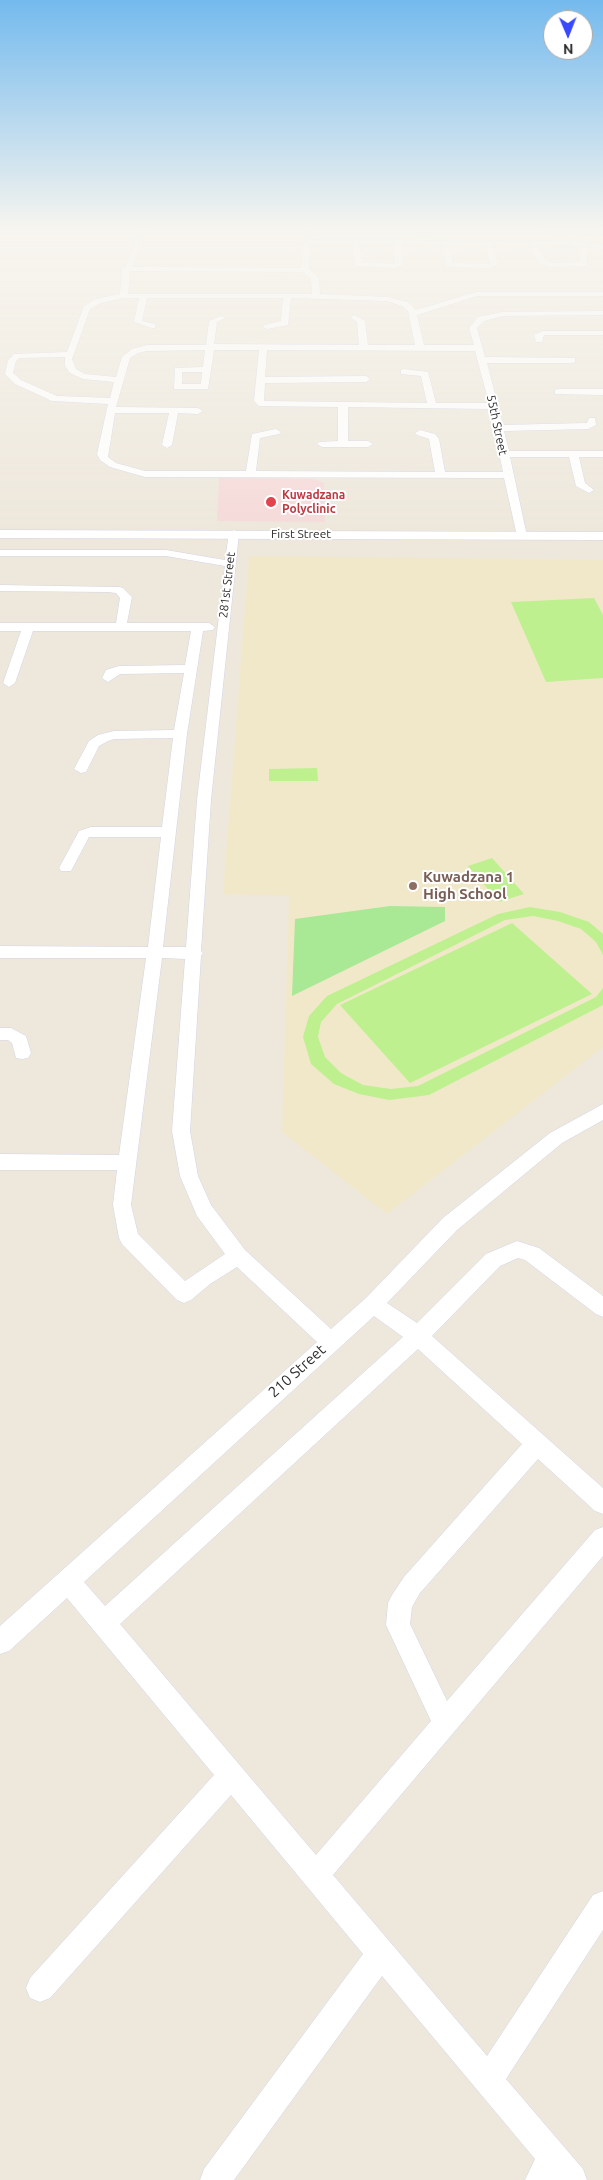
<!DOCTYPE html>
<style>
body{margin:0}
#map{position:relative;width:603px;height:2180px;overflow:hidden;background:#eee8dc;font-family:Ubuntu,sans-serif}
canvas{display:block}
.north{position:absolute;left:543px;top:10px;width:50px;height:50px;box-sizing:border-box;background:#fff;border:1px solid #aaa;border-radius:50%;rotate:179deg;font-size:14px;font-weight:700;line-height:20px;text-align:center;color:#2b2b2b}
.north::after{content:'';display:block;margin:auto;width:18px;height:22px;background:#3849ff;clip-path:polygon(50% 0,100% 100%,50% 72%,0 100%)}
</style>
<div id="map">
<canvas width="603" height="2180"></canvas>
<div class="north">N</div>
</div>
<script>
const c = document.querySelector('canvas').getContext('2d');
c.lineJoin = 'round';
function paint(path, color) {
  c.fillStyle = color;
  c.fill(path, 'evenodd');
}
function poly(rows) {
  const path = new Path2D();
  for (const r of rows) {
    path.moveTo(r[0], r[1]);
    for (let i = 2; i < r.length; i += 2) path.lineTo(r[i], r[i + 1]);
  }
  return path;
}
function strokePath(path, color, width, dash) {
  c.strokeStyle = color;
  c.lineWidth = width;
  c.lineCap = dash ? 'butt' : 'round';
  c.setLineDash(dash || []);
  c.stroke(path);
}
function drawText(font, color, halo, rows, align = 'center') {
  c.font = font + ' Ubuntu,sans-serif';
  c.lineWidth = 4;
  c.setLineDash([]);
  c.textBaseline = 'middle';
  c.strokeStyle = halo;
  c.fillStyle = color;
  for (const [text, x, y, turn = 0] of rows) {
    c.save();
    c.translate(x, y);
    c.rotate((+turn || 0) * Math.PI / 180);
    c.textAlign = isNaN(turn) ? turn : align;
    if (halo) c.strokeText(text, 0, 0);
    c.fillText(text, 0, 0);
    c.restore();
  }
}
const education = poly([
 [249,556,603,560,603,1047,387,1214,282,1132,289,896,223,894]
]);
const medical = poly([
 [219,478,314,479,324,483,325,522,217,521]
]);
const green = poly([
 [390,906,445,907,445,921,292,996,295,919]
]);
const pitch = poly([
 [594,598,603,615,603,678,546,682,511,602],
 [317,768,318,781,269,781,269,769],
 [492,858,524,894,499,902,468,866],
 [530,907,560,912,589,922,603,934,603,955,596,942,581,929,558,921,533,916,505,920,337,1004,321,1022,318,1037,325,1057,341,1073,363,1085,391,1089,418,1086,596,997,603,988,603,1005,429,1095,389,1100,359,1094,334,1084,311,1064,303,1037,309,1016,327,996,498,914],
 [512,923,592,994,410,1083,340,1005]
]);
const minor = poly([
 [139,229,145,229,133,267,301,268,305,229,311,229,311,240,576,241,603,245,603,249,589,247,587,250,587,266,551,267,540,264,529,245,493,245,498,265,489,268,447,267,442,245,402,244,403,265,395,268,356,266,352,244,310,244,309,269,319,278,320,294,387,297,408,302,416,310,476,292,603,292,603,296,477,296,417,315,424,345,474,345,469,328,478,317,503,312,603,311,603,315,503,316,484,321,477,328,485,357,575,358,575,362,572,363,487,363,503,425,587,423,589,418,595,418,596,425,588,429,504,431,509,451,603,451,603,457,579,457,585,483,594,490,589,493,576,486,569,457,510,457,527,536,522,539,517,536,504,478,145,477,110,467,100,460,97,454,108,404,52,401,15,384,5,374,8,360,14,354,67,352,84,306,96,299,120,294,122,269,126,267,139,229],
 [359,244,394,244,395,264,362,262,359,244],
 [449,245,486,245,490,264,453,263,449,245],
 [536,245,582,246,579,250,580,262,552,263,546,260,536,245],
 [130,271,303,272,311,279,312,294,128,294,130,271],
 [124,298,139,298,134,322,152,328,155,328,155,324,142,321,147,298,283,298,281,321,264,325,263,327,267,329,288,325,291,298,387,301,402,306,408,311,415,345,368,345,365,321,354,315,350,317,357,322,359,345,214,344,217,322,225,318,221,316,209,321,206,345,147,345,132,349,122,357,116,377,85,374,76,369,72,359,90,309,101,303,124,298],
 [205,350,203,367,175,368,174,389,208,389,214,350,259,350,254,401,259,406,338,407,338,441,319,442,317,444,322,447,368,447,373,444,368,441,348,441,348,407,490,409,503,472,445,472,439,439,435,434,420,430,415,433,417,435,429,439,435,472,256,471,260,438,279,434,281,432,276,429,252,434,246,471,145,471,116,463,108,457,115,413,169,413,162,445,167,448,172,445,178,413,198,414,203,411,198,408,116,407,130,358,138,353,147,351,205,350],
 [267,350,475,351,489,403,436,403,428,372,404,369,401,370,401,374,421,376,427,403,264,401,265,383,366,382,370,379,366,376,265,377,267,350],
 [65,357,65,366,70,373,83,379,114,382,110,398,57,396,21,380,13,373,16,361,19,358,65,357],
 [182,372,202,372,201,384,182,384,182,372],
 [537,229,594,229,603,230,603,234,540,231,537,229],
 [543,331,603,331,603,335,544,335,542,342,536,342,534,335,543,331],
 [558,389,603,389,603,395,555,394,555,390,558,389],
 [234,530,239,533,211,800,201,951,203,953,201,956,190,1131,198,1176,211,1205,245,1250,331,1329,366,1298,443,1218,550,1133,603,1104,603,1120,562,1143,457,1230,387,1303,417,1323,486,1254,517,1241,539,1248,603,1296,603,1317,596,1314,525,1260,518,1258,500,1266,432,1336,603,1488,603,1514,595,1511,538,1459,420,1593,412,1607,410,1624,447,1701,595,1530,603,1527,603,1556,333,1875,487,2056,593,1895,603,1891,603,1930,506,2079,583,2169,587,2180,525,2180,535,2159,382,1976,234,2180,200,2180,204,2169,363,1954,231,1795,50,1998,40,2002,30,1998,26,1988,30,1978,214,1775,67,1598,9,1651,0,1654,0,1626,317,1342,237,1267,210,1284,191,1300,184,1303,177,1300,122,1244,119,1238,113,1205,117,1170,0,1170,0,1154,119,1155,146,958,0,958,0,946,148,947,161,837,89,837,71,871,61,871,59,868,79,831,91,827,162,827,173,738,114,739,108,741,99,746,86,772,81,773,74,769,89,741,98,735,114,731,174,730,184,673,120,674,108,682,102,678,106,670,119,666,185,665,191,631,33,631,15,683,9,687,3,683,21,631,0,631,0,623,116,623,120,598,116,593,108,592,0,591,0,585,119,587,123,588,132,597,127,623,209,623,215,627,213,630,203,631,187,734,163,947,186,947,197,800,225,566,166,556,0,556,0,550,166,550,225,560,229,533,234,530],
 [162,958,185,959,172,1131,180,1176,197,1216,225,1254,185,1281,138,1234,131,1205,162,958],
 [374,1316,403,1337,105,1606,84,1582,374,1316],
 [418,1349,522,1444,404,1577,392,1595,388,1603,386,1625,431,1721,316,1855,120,1624,418,1349],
 [0,1028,11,1028,26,1036,31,1053,28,1058,22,1059,16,1058,12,1043,8,1040,0,1040,0,1028]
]);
const tertiary = poly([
 [0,530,603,532,603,540,0,538,0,530]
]);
const markers = [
 [271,502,6,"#e0444e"],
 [413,886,5,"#8d6e63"]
];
const farStreetnames = [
 ["55th Street",497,425,78],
 ["First Street",301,534],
 ["281st Street",227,585,-83]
];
const farHealthnames = [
 ["Kuwadzana",282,495],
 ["Polyclinic",282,509]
];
const educationNames = [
 ["Kuwadzana 1",423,877],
 ["High School",423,894]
];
const streetNames = [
 ["210 Street",297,1371,-42]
];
paint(education, '#f1e8ca');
paint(medical, '#f5dad9');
paint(green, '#a9e894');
paint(pitch, '#bef08f');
strokePath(minor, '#d1d3e5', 1);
strokePath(tertiary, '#d1d3e5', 1);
paint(minor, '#fff');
paint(tertiary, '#fff');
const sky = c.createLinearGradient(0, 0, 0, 534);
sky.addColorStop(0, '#74baee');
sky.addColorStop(0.43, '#f7f5ef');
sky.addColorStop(1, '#f7f5ef00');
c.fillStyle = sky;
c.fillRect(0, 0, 603, 534);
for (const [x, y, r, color] of markers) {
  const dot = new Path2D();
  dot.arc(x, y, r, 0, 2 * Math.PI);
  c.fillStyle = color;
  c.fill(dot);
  strokePath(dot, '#fff', 2);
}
drawText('12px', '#2b2b2b', '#fff', farStreetnames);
drawText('bold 12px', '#be3a42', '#fff', farHealthnames, 'left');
drawText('bold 15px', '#785e54', '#fff', educationNames, 'left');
drawText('15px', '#2b2b2b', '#fff', streetNames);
</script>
